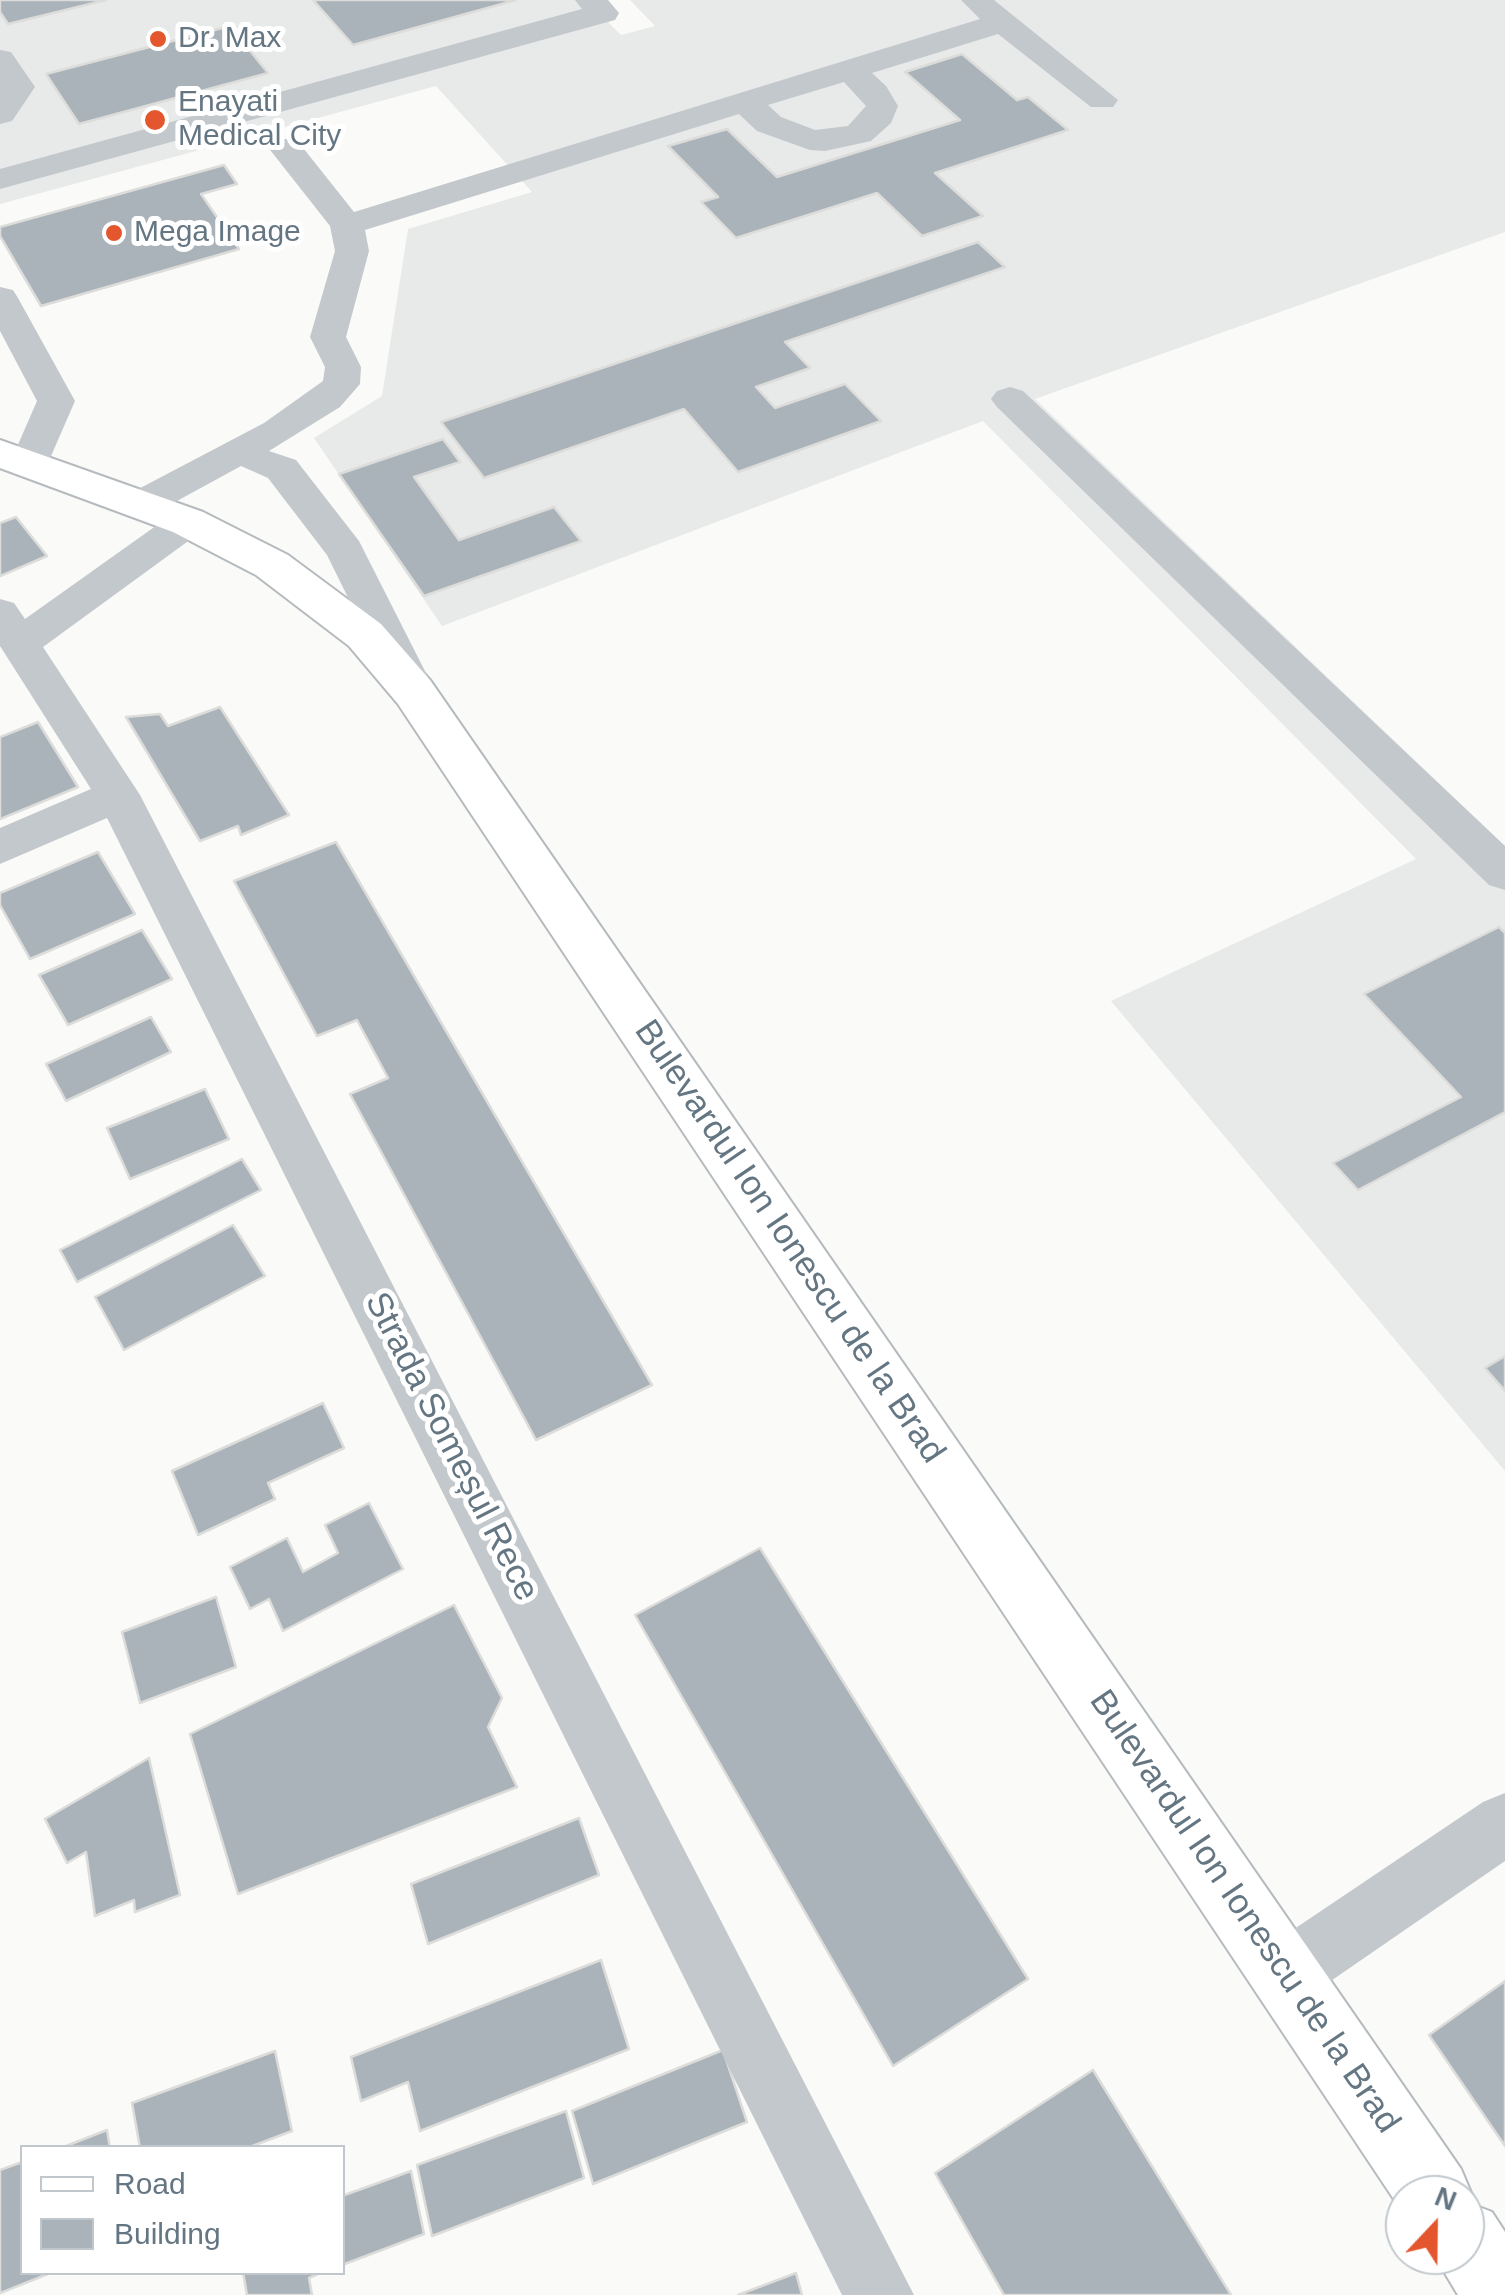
<!DOCTYPE html>
<meta charset="utf-8">
<style>
body{margin:0}
#map{position:relative;width:1505px;height:2295px;overflow:hidden;background:#fafaf8;font-family:Helvetica,sans-serif}
canvas{display:block}
.legend{position:absolute;left:20px;top:2145px;width:325px;height:130px;box-sizing:border-box;background:#fff;border:2px solid #c1c8cd;margin:0;padding:12px 18px;list-style:none;font-size:30px;color:#657683}
.legend li{display:flex;align-items:center;gap:20px;height:50px}
.legend b{width:50px;border:2px solid #c1c8cd}
.north{position:absolute;left:1385px;top:2175px;width:100px;height:100px;box-sizing:border-box;background:#fff;border:2px solid #c1c8cd;border-radius:50%;rotate:22deg;font-size:28px;font-weight:700;line-height:40px;text-align:center;color:#657683}
.north::after{content:'';display:block;margin:auto;width:35px;height:45px;background:#e4572e;clip-path:polygon(50% 0,100% 100%,50% 72%,0 100%)}
</style>
<div id="map">
<canvas width="1505" height="2295"></canvas>
<ul class="legend">
<li><b style="height:12px;background:#fff"></b>Road</li>
<li><b style="height:28px;background:#aab3b9"></b>Building</li>
</ul>
<div class="north">N</div>
</div>
<script>
const c = document.querySelector('canvas').getContext('2d');
c.lineJoin = 'round';
function paint(path, color) {
  c.fillStyle = color;
  c.fill(path, 'evenodd');
}
function poly(rows) {
  const path = new Path2D();
  for (const r of rows) {
    path.moveTo(r[0], r[1]);
    for (let i = 2; i < r.length; i += 2) path.lineTo(r[i], r[i + 1]);
  }
  return path;
}
function strokePath(path, color, width, dash) {
  c.strokeStyle = color;
  c.lineWidth = width;
  c.lineCap = dash ? 'butt' : 'round';
  c.setLineDash(dash || []);
  c.stroke(path);
}
function drawText(font, color, halo, rows, align = 'center') {
  c.font = font + ' Helvetica,sans-serif';
  c.lineWidth = 10;
  c.setLineDash([]);
  c.textBaseline = 'middle';
  c.strokeStyle = halo;
  c.fillStyle = color;
  for (const [text, x, y, turn = 0] of rows) {
    c.save();
    c.translate(x, y);
    c.rotate((+turn || 0) * Math.PI / 180);
    c.textAlign = isNaN(turn) ? turn : align;
    if (halo) c.strokeText(text, 0, 0);
    c.fillText(text, 0, 0);
    c.restore();
  }
}
const built = poly([
 [0,0,586,0,621,35,655,26,630,0,1505,0,1505,232,1035,399,1505,846,1505,1471,1111,1001,1416,859,983,421,442,626,314,438,382,396,408,229,532,192,436,86,0,204]
]);
const building = poly([
 [0,0,106,0,8,24,0,12,0,0],
 [313,0,516,0,353,45,313,0],
 [230,26,268,73,79,124,46,74,230,26],
 [962,54,1017,100,1028,97,1068,130,935,173,983,216,922,236,877,193,736,238,701,202,718,197,668,146,727,129,777,177,960,120,905,72,962,54],
 [224,165,237,184,201,194,239,249,41,306,0,236,0,227,224,165],
 [978,242,1005,267,785,342,810,368,756,387,775,408,845,384,881,421,738,472,684,409,484,478,441,422,978,242],
 [443,439,460,462,414,477,459,540,554,507,581,541,424,596,339,474,443,439],
 [16,517,47,556,0,576,0,523,16,517],
 [220,707,289,815,241,835,238,826,200,841,126,717,160,714,168,726,220,707],
 [38,722,78,787,0,819,0,737,38,722],
 [336,842,652,1385,536,1440,350,1094,388,1078,357,1020,317,1036,234,881,336,842],
 [98,852,135,914,30,959,0,905,0,893,98,852],
 [1499,927,1505,933,1505,1112,1358,1190,1333,1163,1461,1097,1364,994,1499,927],
 [142,930,172,979,68,1025,39,975,142,930],
 [151,1017,171,1052,66,1101,46,1064,151,1017],
 [205,1089,229,1139,130,1179,107,1128,205,1089],
 [242,1159,261,1190,77,1282,60,1250,242,1159],
 [233,1225,265,1276,124,1350,95,1297,233,1225],
 [1505,1356,1505,1391,1485,1368,1505,1356],
 [323,1403,344,1448,268,1483,275,1499,198,1535,172,1471,323,1403],
 [369,1503,403,1569,283,1631,269,1599,250,1609,230,1567,287,1538,303,1572,338,1553,325,1525,369,1503],
 [760,1548,1028,1979,893,2066,635,1615,760,1548],
 [216,1597,236,1667,140,1703,122,1632,216,1597],
 [454,1605,502,1698,488,1727,517,1787,238,1894,190,1734,454,1605],
 [149,1758,180,1895,135,1912,134,1900,95,1916,86,1852,67,1863,45,1819,149,1758],
 [579,1818,599,1875,428,1944,411,1884,579,1818],
 [601,1960,629,2049,420,2131,408,2082,361,2101,351,2057,601,1960],
 [1505,1981,1505,2146,1429,2035,1505,1981],
 [723,2050,747,2122,593,2184,572,2111,723,2050],
 [275,2051,292,2131,247,2148,140,2148,132,2103,275,2051],
 [1093,2070,1231,2295,1004,2295,935,2173,1093,2070],
 [566,2111,584,2178,432,2236,417,2165,566,2111],
 [107,2130,110,2148,61,2148,107,2130],
 [22,2162,22,2272,53,2272,0,2293,0,2170,22,2162],
 [411,2171,424,2234,342,2265,342,2196,411,2171],
 [243,2272,322,2272,309,2278,312,2295,247,2295,243,2272],
 [796,2273,802,2295,738,2295,796,2273]
]);
const minor = poly([
 [575,0,608,0,619,13,615,20,0,189,0,169,582,9,575,0],
 [961,0,994,0,1118,100,1113,107,1091,107,998,34,872,73,886,86,898,106,891,123,871,141,825,151,810,150,757,131,739,114,365,230,369,251,346,337,361,367,360,384,340,407,269,451,296,460,359,541,431,683,425,693,410,698,395,693,327,555,268,478,241,466,155,513,141,517,127,513,121,504,127,495,264,423,323,381,325,367,310,337,335,251,330,226,267,146,272,139,296,139,354,212,980,19,961,0],
 [844,82,866,106,848,126,815,130,781,117,768,105,844,82],
 [0,50,11,52,35,87,12,121,0,124,0,50],
 [0,287,13,290,18,298,75,401,48,463,43,472,29,475,15,472,10,463,37,401,0,331,0,287],
 [1010,387,1023,391,1505,846,1505,890,1489,885,997,407,991,399,997,391,1010,387],
 [188,509,202,513,208,522,202,531,43,647,140,795,914,2295,842,2295,107,818,0,864,0,828,91,789,0,646,0,599,14,603,25,619,174,513,188,509],
 [1505,1793,1505,1861,1309,1996,1286,2005,1263,1996,1254,1973,1263,1950,1483,1802,1505,1793]
]);
const major = poly([
 [0,440,203,512,288,555,381,624,430,680,1461,2169,1472,2195,1469,2203,1492,2212,1505,2232,1505,2295,1458,2295,1434,2255,1465,2255,1465,2195,1405,2195,1405,2216,398,704,349,646,256,575,173,532,0,468,0,440]
]);
const markers = [
 [158,39,10,"#e4572e"],
 [155,120,12,"#e4572e"],
 [114,233,10,"#e4572e"]
];
const farPoinames = [
 ["Dr. Max",178,39],
 ["Enayati",178,103],
 ["Medical City",178,137],
 ["Mega Image",134,233]
];
const streetNames = [
 ["Bulevardul Ion Ionescu de la Brad",789,1242,56],
 ["Strada Someșul Rece",451,1447,63],
 ["Bulevardul Ion Ionescu de la Brad",1244,1912,56]
];
paint(built, '#e8e9e9');
paint(building, '#aab3b9');
strokePath(building, '#dcdcda', 2.5);
strokePath(major, '#b5babe', 4);
paint(minor, '#c3c8cc');
paint(major, '#fff');
for (const [x, y, r, color] of markers) {
  const dot = new Path2D();
  dot.arc(x, y, r, 0, 2 * Math.PI);
  c.fillStyle = color;
  c.fill(dot);
  strokePath(dot, '#fff', 4);
}
drawText('30px', '#657683', '#fff', farPoinames, 'left');
drawText('35px', '#657683', '#fff', streetNames);
</script>
